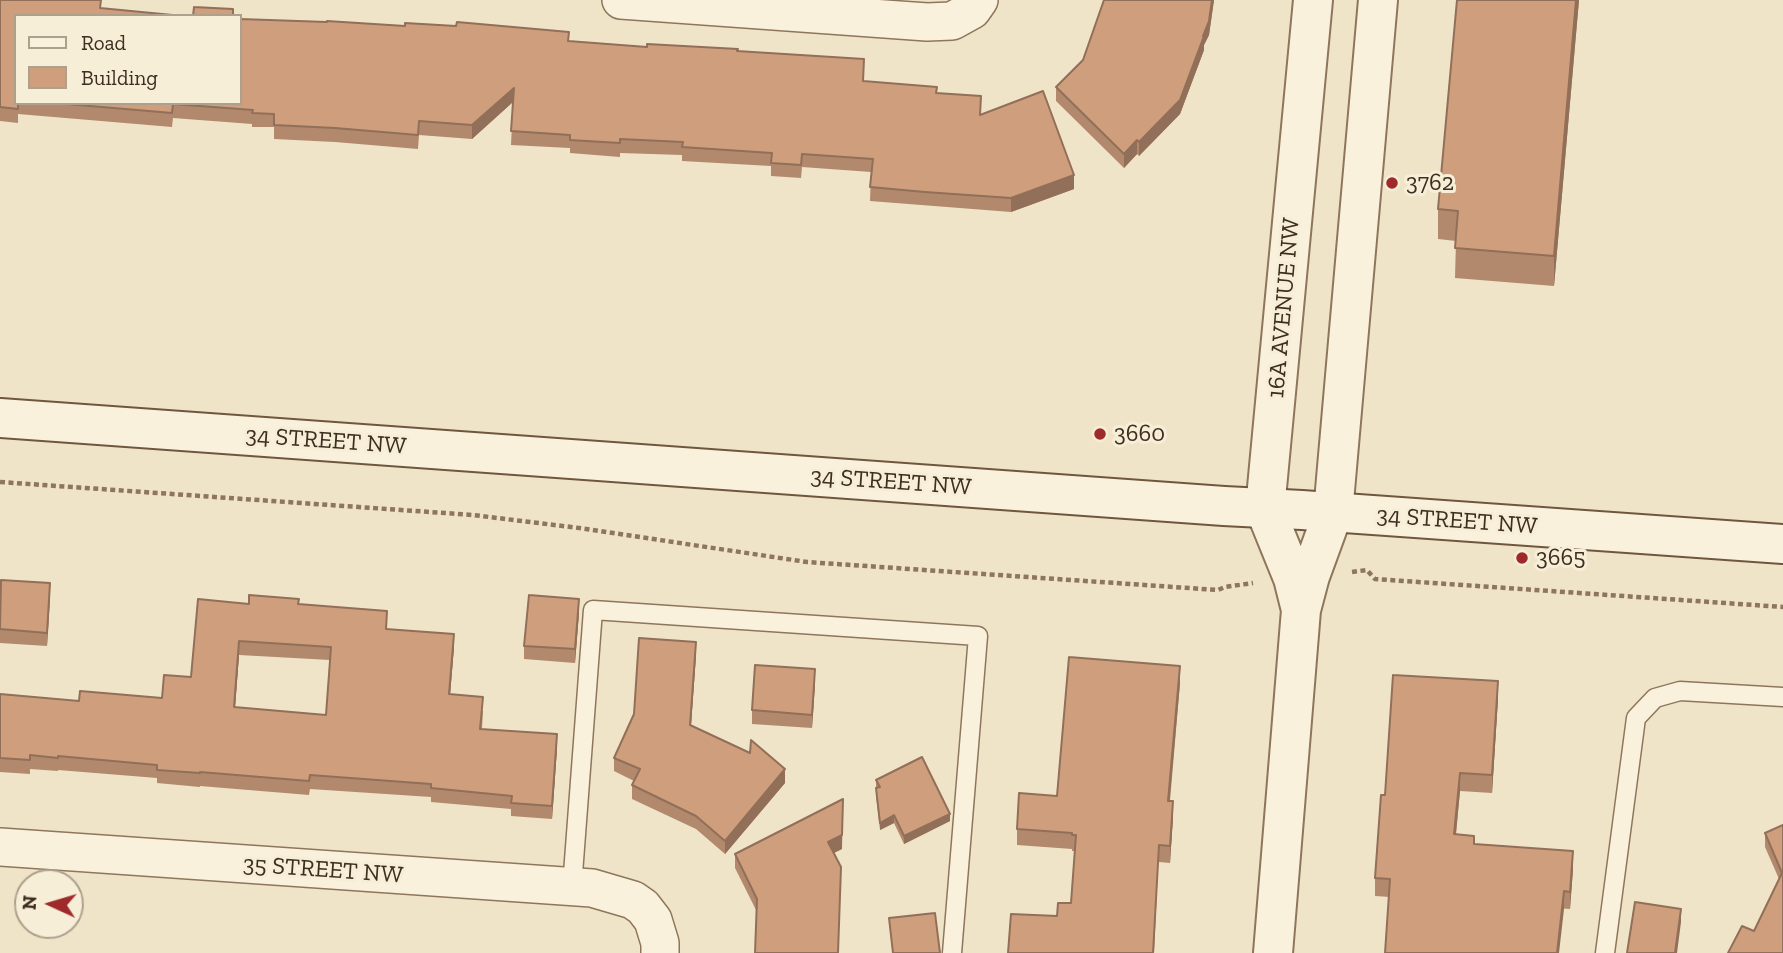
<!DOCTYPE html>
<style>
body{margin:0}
#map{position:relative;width:1783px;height:953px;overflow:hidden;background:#f0e4c8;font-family:"Zilla Slab",serif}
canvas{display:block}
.legend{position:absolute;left:14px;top:14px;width:228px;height:91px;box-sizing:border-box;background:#f7eed8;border:2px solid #ada18e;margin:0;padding:9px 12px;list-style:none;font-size:21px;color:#3d2e20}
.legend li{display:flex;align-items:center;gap:14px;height:35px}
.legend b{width:35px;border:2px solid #ada18e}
.north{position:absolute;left:14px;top:869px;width:70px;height:70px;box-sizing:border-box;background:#f7eed8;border:2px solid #ada18e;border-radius:50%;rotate:274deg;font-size:19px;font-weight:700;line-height:28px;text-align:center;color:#3d2e20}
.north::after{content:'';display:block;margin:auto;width:24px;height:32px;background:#9e2a2b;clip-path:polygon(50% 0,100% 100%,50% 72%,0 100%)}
</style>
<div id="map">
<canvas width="1783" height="953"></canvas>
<ul class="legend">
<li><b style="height:9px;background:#faf1dc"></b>Road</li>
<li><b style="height:19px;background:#cf9f7d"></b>Building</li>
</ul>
<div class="north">N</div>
</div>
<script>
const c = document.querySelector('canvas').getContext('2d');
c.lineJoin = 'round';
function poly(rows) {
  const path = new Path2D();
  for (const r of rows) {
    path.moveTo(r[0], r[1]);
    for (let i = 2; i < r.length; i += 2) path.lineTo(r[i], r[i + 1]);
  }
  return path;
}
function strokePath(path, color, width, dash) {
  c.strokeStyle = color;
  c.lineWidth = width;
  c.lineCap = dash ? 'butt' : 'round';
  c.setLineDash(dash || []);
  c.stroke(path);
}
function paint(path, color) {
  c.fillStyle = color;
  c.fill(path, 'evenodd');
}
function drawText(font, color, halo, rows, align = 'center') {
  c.font = font + ' "Zilla Slab",serif';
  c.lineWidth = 6;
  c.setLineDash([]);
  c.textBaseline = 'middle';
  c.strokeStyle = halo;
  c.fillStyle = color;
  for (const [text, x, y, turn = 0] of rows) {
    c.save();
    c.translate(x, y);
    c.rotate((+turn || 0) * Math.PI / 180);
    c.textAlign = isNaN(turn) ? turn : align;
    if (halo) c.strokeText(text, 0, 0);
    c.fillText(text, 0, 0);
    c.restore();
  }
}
const path = poly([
 [0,482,473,515,579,528,807,562,1218,590,1225,587,1253,583],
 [1352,572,1367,570,1375,579,1783,607]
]);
const service = poly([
 [572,887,593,610,978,636,952,953],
 [1605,953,1636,718,1655,698,1680,691,1783,697]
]);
const minor = poly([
 [621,0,927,22,952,21,972,10,979,0],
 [0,847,592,888,633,900,643,907,653,920,660,943,660,953]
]);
const tertiary = poly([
 [1301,610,1293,578,1265,509,1313,0],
 [1273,953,1301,610,1310,576,1333,513,1378,0]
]);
const secondary = poly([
 [0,418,1224,506,1302,510,1783,544]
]);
const wall = poly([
 [0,0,16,16,16,103,240,103,569,41,647,47,737,51,864,73,863,81,937,93,981,114,1074,189,1011,212,870,201,871,172,802,167,801,178,771,176,771,166,682,161,682,155,620,153,620,157,570,153,570,148,511,145,513,102,472,139,419,135,418,149,335,142,274,139,274,127,252,127,252,124,173,118,172,127,18,114,18,123,0,121],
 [1104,0,1214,0,1209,35,1204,45,1204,50,1180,114,1139,156,1137,154,1124,168,1056,101,1056,87,1083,60],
 [1457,0,1579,0,1554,286,1455,278,1456,241,1438,239,1438,209],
 [0,589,50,597,47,646,0,643],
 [249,604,299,604,454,647,450,694,483,711,482,729,557,748,552,819,511,816,511,809,431,802,431,797,310,789,309,795,200,786,200,787,157,783,157,778,58,770,58,771,30,769,30,774,0,772,0,694,79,701,162,698,191,677],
 [239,655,330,660,326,715,235,708],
 [579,613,575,663,524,659,524,646],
 [696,655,691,725,785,783,725,854,696,829,632,799,632,785,634,781,614,771,614,758],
 [815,683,812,728,752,724,752,710],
 [1180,683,1170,801,1173,817,1170,863,1159,862,1057,916,1071,903,1075,851,1072,851,1072,849,1017,845,1017,829,1057,796],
 [1498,699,1492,793,1460,791,1456,835,1474,844,1573,869,1570,909,1375,896,1375,878,1385,795],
 [876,780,950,821,904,844,894,823,880,830,876,796],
 [1783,825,1783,953,1754,931,1779,879,1765,847,1765,833],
 [842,849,833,853,757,912,735,868,735,854]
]);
const shadedWall = poly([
 [1212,0,1214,0,1209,35,1204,45,1204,50,1180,114,1139,156,1139,142,1203,36],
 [1576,0,1579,0,1554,286,1554,256],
 [514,88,514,101,472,139,472,125],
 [1137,140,1137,154,1124,168,1124,154],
 [1074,175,1074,189,1011,212,1011,198],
 [50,583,50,597,47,646,47,633],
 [579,599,579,613,575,663,575,649],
 [454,634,454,647,449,708,449,694],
 [239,641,239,655,234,721,234,707],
 [696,642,696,655,690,739,690,725],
 [1180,666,1180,683,1168,817,1168,801],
 [815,669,815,683,812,728,812,715],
 [1498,681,1498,699,1492,793,1492,775],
 [557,734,557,748,552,819,552,806],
 [785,769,785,783,725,854,725,841],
 [1460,773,1460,791,1454,852,1454,834],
 [843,799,842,849,828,856,828,842],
 [1173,801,1173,817,1170,863,1170,846],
 [950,814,950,821,904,844,904,836],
 [894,815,894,823,880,830,880,823],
 [1159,845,1154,953,1153,953],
 [1573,851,1573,869,1570,909,1570,892],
 [1564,891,1564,909,1559,953,1557,953],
 [1681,909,1681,922,1677,953,1675,953]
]);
const building = poly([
 [0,0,101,0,100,8,183,16,16,16,16,103,18,103,18,109,0,107,0,0],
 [1104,0,1212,0,1209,21,1203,36,1204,36,1180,100,1139,142,1137,140,1124,154,1056,87,1083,60,1104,0],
 [1457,0,1576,0,1554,256,1455,248,1458,211,1438,209,1457,0],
 [194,7,233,9,233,16,193,16,194,7],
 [240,19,327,22,327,21,405,26,405,23,456,26,457,22,569,32,568,41,647,47,647,44,738,49,737,51,864,59,863,81,937,87,936,93,981,96,980,115,1043,91,1074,175,1011,198,925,192,870,187,873,159,802,154,801,165,771,163,772,153,682,147,683,142,620,139,620,143,570,140,570,135,511,131,514,88,472,125,419,121,418,135,335,128,274,125,274,114,252,113,253,110,173,104,172,113,55,103,240,103,240,19],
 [1,580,50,583,47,633,0,629,1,580],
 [249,595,299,599,298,604,387,611,386,629,454,634,449,694,483,697,480,729,557,734,552,806,511,803,512,796,431,788,431,784,310,775,309,781,200,772,200,773,157,770,157,765,58,756,58,758,30,755,30,760,0,758,0,694,79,701,80,691,162,698,164,675,191,677,198,599,249,604,249,595],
 [239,641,331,647,326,715,234,707,239,641],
 [529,595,579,599,575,649,524,646,529,595],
 [639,638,696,642,690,725,750,753,751,740,785,769,725,841,696,816,632,785,640,769,614,758,634,714,639,638],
 [1069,657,1180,666,1168,801,1173,801,1170,846,1159,845,1153,953,1008,953,1011,914,1057,916,1058,903,1071,903,1076,835,1072,835,1072,833,1017,829,1019,793,1057,796,1069,657],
 [755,665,815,669,812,715,752,710,755,665],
 [1393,675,1498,681,1492,775,1460,773,1454,834,1474,836,1474,844,1573,851,1570,892,1564,891,1557,953,1385,953,1390,879,1375,878,1381,795,1385,795,1393,675],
 [922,757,950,814,904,836,894,815,880,823,876,788,880,787,876,780,922,757],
 [843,799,842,835,828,842,841,867,838,953,755,953,757,899,735,854,843,799],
 [1783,825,1783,953,1728,953,1742,926,1754,931,1782,873,1765,833,1783,825],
 [1635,902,1681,909,1675,953,1627,953,1635,902],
 [935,913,940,953,893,953,889,918,935,913]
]);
const markers = [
 [1392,183,7,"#9e2a2b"],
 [1100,434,7,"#9e2a2b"],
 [1522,558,7,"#9e2a2b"]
];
const poiNames = [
 ["3762",1406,183],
 ["3660",1114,434],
 ["3665",1536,558]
];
const streetNames = [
 ["16A AVENUE NW",1284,308,-85],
 ["34 STREET NW",326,441,4],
 ["34 STREET NW",891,482,4],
 ["34 STREET NW",1457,521,4],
 ["35 STREET NW",323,870,4]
];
strokePath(service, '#8d765c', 21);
strokePath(minor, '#8d765c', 40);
strokePath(tertiary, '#8d765c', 42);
strokePath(secondary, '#6f573f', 42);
strokePath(path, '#8d765c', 4.5, [5, 3.5]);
strokePath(service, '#faf1dc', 18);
strokePath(minor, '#faf1dc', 37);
strokePath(tertiary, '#faf1dc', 38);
strokePath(secondary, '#faf1dc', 38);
paint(wall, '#b2896c');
paint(shadedWall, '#916f58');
paint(building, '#cf9f7d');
strokePath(building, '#916f58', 2);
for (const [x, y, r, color] of markers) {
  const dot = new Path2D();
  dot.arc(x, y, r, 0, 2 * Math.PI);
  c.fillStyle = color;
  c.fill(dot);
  strokePath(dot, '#f7eed8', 2.5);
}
drawText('24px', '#3d2e20', '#f7eed8', poiNames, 'left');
drawText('24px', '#3d2e20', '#f7eed8', streetNames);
</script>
